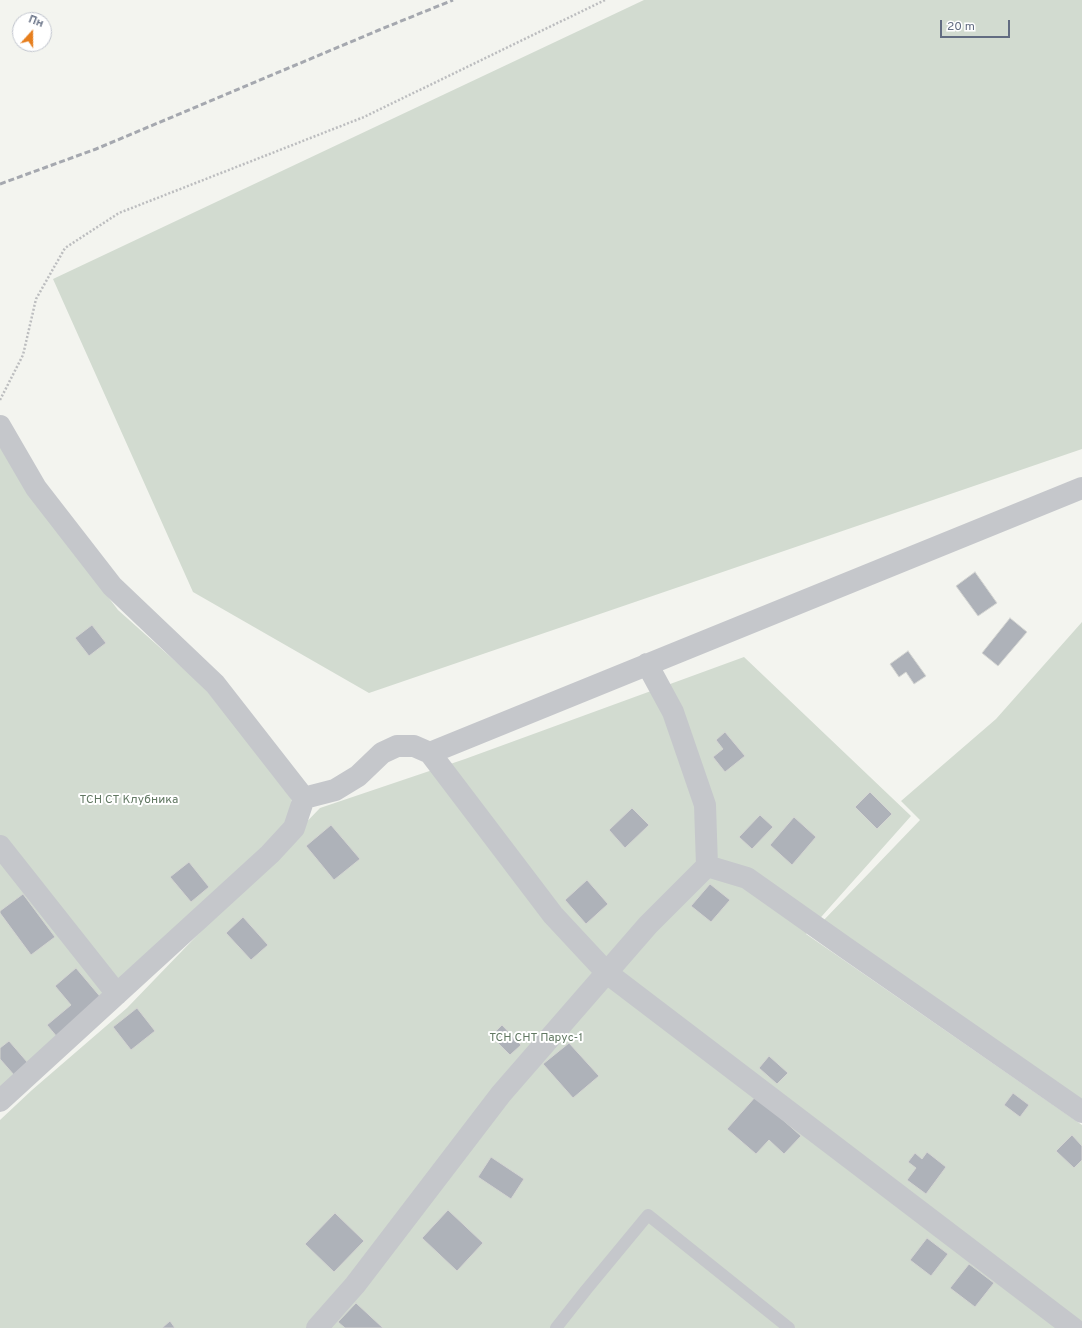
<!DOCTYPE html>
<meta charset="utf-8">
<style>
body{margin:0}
#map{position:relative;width:1082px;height:1328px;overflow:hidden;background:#f3f4ef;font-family:Overpass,sans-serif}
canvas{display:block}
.north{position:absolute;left:12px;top:12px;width:40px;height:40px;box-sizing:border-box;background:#fff;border:1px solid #c0c4cd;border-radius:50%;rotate:21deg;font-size:11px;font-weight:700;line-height:16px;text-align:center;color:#626c81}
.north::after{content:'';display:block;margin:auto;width:14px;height:18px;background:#e67e1d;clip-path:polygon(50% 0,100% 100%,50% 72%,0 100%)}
.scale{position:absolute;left:940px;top:20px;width:70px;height:18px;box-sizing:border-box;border:2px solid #626c81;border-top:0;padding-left:5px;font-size:12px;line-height:14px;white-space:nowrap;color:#626c81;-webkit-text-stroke:3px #fff;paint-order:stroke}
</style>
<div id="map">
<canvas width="1082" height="1328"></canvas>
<div class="north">Пн</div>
<div class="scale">20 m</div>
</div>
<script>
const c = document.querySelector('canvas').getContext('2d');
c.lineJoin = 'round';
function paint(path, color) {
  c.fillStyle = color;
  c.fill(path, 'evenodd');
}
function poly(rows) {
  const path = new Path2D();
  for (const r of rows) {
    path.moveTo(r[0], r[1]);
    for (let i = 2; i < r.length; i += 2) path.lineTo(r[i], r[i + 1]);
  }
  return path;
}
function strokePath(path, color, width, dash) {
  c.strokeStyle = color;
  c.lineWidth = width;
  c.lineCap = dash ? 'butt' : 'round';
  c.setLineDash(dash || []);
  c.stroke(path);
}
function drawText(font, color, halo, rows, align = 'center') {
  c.font = font + ' Overpass,sans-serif';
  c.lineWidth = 4;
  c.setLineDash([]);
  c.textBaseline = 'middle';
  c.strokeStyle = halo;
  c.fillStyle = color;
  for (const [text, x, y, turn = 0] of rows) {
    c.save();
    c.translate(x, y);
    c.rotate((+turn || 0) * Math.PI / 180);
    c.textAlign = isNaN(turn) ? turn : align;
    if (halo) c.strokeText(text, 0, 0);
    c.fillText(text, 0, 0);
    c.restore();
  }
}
const green = poly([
 [644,0,1082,0,1082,449,369,693,193,592,53,279],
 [0,444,74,552,118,610,203,686,292,797,289,824,0,1093],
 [1082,622,1082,1105,822,922,920,820,901,801,996,719],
 [744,657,911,816,806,934,1082,1125,1082,1328,0,1328,0,1120,32,1090,127,1008,320,808,465,759]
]);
const building = poly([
 [975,572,997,603,978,616,956,586,975,572],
 [1010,618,1027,632,998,666,982,653,1010,618],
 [92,625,106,643,89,656,75,638,92,625],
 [908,651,926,676,914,684,906,672,899,677,890,664,908,651],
 [725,732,745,756,725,772,713,757,723,749,716,740,725,732],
 [870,792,892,814,877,829,855,807,870,792],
 [632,808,649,825,625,848,609,830,632,808],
 [760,815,773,827,752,849,739,837,760,815],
 [794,817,816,837,792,865,770,845,794,817],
 [331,825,360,859,334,880,306,846,331,825],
 [189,862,209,887,191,902,170,877,189,862],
 [587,880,608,904,586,924,565,900,587,880],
 [710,884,730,900,711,922,691,906,710,884],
 [23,894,55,937,31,955,0,913,0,911,23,894],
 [243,917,268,945,251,960,226,933,243,917],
 [76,968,103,1000,58,1038,47,1025,71,1005,55,986,76,968],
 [137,1008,155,1031,131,1050,113,1027,137,1008],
 [502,1025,521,1045,510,1055,491,1036,502,1025],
 [9,1041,28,1063,14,1075,0,1059,0,1048,9,1041],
 [569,1043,599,1076,573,1098,543,1064,569,1043],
 [769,1056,788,1073,777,1084,759,1068,769,1056],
 [1013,1093,1029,1105,1020,1117,1004,1105,1013,1093],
 [756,1096,801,1136,784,1154,769,1140,756,1154,727,1129,756,1096],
 [1072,1135,1082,1146,1082,1160,1074,1168,1056,1151,1072,1135],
 [927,1152,946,1167,926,1194,907,1180,916,1168,908,1162,915,1153,922,1159,927,1152],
 [491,1157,524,1179,511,1199,478,1177,491,1157],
 [448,1210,483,1243,457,1271,422,1238,448,1210],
 [335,1213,364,1241,334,1272,305,1244,335,1213],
 [927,1238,948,1254,931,1276,910,1260,927,1238],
 [969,1264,994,1283,975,1307,950,1288,969,1264],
 [356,1303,383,1328,345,1328,338,1322,356,1303],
 [170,1321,175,1328,162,1328,170,1321]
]);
const path = poly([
 [0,400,23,355,36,299,65,248,119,213,364,117,605,0]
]);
const service = poly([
 [556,1328,586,1290,648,1215,789,1328]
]);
const minor = poly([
 [0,426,36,488,112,586,215,684,304,798],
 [430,753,553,915,607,973,1073,1328],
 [0,846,117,994],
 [707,866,747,878,846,948,1082,1112],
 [0,1101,270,854,294,828,304,798,335,790,358,776,382,753,397,746,414,746,430,753,1082,488],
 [317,1328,355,1285,501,1094,648,925,707,866,705,805,673,712,647,664]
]);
const rail = poly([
 [0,184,96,149,379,30,453,0]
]);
const parkNames = [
 ["ТСН СТ Клубника",129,801],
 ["ТСН СНТ Парус-1",536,1039]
];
paint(green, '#d2dbd0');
paint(building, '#aeb2b9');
strokePath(building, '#d4d5d2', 1);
strokePath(path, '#bcbdbf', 2.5, [2, 2]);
strokePath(service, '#c5c7cb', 12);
strokePath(minor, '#c5c7cb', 22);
strokePath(rail, '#a5a8af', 3, [6, 3]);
drawText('12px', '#617862', '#fff', parkNames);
</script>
